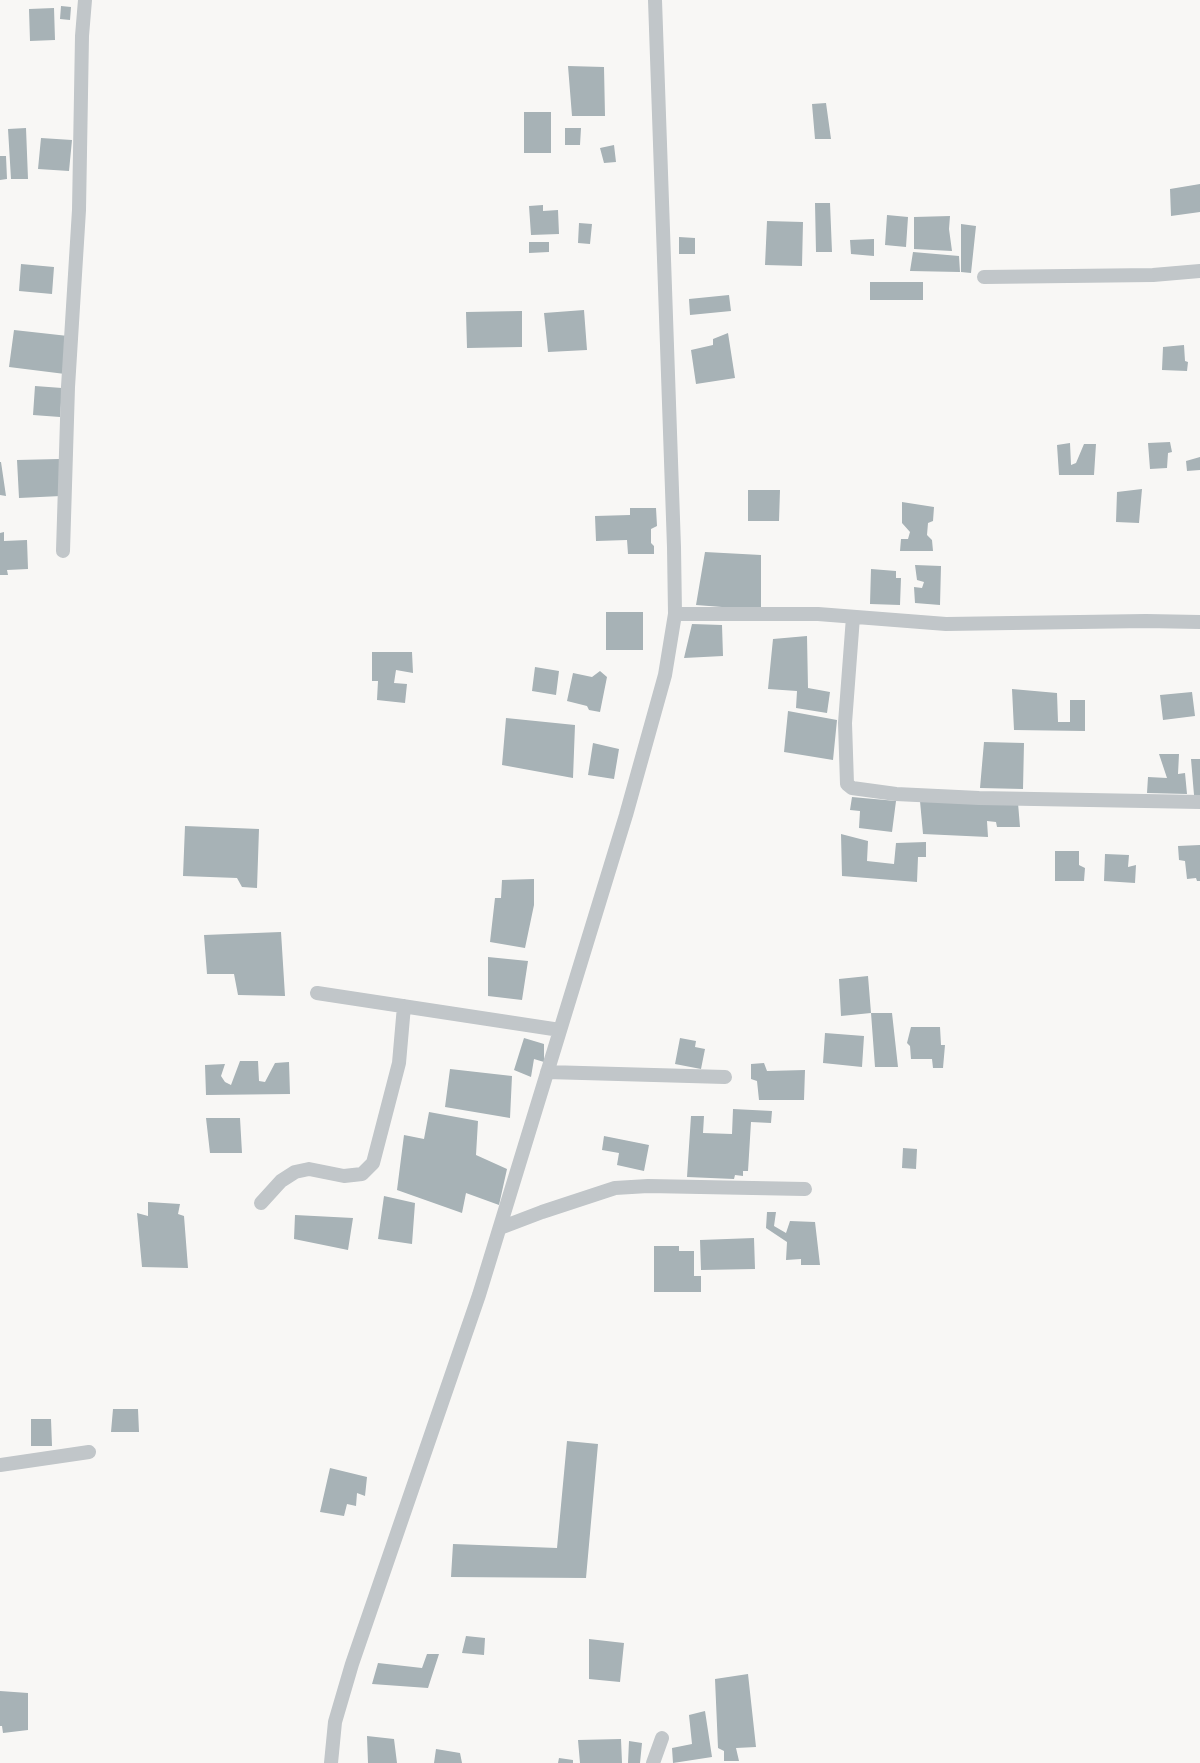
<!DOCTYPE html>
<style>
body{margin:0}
canvas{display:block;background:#f8f7f5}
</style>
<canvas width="1200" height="1763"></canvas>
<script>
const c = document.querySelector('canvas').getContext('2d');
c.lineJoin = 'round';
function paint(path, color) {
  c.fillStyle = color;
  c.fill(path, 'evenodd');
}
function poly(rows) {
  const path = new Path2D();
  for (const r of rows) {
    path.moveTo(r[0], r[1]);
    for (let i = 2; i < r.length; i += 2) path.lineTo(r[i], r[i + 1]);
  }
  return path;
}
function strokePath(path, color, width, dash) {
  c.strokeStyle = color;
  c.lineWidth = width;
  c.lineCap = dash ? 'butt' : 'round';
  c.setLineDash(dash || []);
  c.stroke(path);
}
const building = poly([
 [61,6,71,7,70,20,60,19],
 [54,8,55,40,30,41,29,9],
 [568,66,604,67,605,116,572,116],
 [826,103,831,139,815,139,812,104],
 [524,112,551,112,551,153,524,153],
 [26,128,28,179,11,179,8,129],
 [565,128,581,128,580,145,565,145],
 [41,138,72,140,69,171,38,169],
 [614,145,616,162,604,163,600,148],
 [0,156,6,156,7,179,0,180],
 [1200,184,1200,212,1171,216,1170,189],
 [815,203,830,203,832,252,816,252],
 [543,205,543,211,558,210,559,234,531,235,529,206],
 [887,215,908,217,906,247,885,245],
 [950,216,949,229,952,251,914,249,914,217],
 [767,221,803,222,802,266,765,265],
 [579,223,592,224,590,244,578,243],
 [961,224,976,226,971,273,961,272],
 [679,237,695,238,695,254,679,254],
 [874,239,874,256,851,254,850,240],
 [529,242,549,242,549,252,529,253],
 [913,252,959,256,960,272,910,271],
 [21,264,54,267,52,294,19,291],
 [870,282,923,282,923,300,870,300],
 [729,295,731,311,690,315,689,299],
 [584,310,587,350,548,352,544,313],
 [522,311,522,347,467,348,466,312],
 [14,330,68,336,65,374,9,367],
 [728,333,735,378,696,384,691,350,713,345,713,339],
 [1184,345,1185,361,1188,362,1187,371,1162,370,1163,347],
 [35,386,62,388,60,417,33,415],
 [1170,442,1172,452,1168,453,1167,468,1150,469,1148,443],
 [1070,443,1071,465,1076,463,1084,444,1096,444,1094,475,1059,475,1057,445],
 [1200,457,1200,470,1187,471,1186,461],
 [59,459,61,496,19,498,17,460],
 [0,462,1,462,6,496,0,495],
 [1142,489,1139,523,1116,522,1117,492],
 [748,490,780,490,779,521,748,521],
 [902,502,934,507,933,521,928,523,927,535,932,540,933,551,900,551,901,539,908,539,910,532,902,523],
 [630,508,656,508,657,526,651,529,651,543,654,546,654,554,628,554,627,540,596,541,595,516,630,515],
 [4,532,4,541,27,540,28,569,7,570,8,575,0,575,0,533],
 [705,552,761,555,761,610,696,605],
 [915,565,941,566,940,605,915,603,914,587,922,588,924,582,917,580],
 [871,569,896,571,896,578,901,578,900,605,870,604],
 [606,612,643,612,643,650,606,650],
 [692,624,722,625,723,656,684,658],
 [807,636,808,688,830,692,827,713,796,708,797,691,768,689,773,639],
 [372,652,412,652,413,673,396,670,394,683,407,684,405,703,377,700,378,681,372,681],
 [535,667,559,671,556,695,532,691],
 [600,671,607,677,600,712,589,710,587,706,567,701,573,673,592,677],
 [1012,689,1057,693,1058,722,1070,722,1070,700,1085,700,1085,731,1014,730],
 [1192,692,1195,716,1163,720,1160,695],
 [788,711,837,720,833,760,784,752],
 [506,718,575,725,573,778,502,765],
 [984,742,1024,743,1023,789,980,788],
 [593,743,619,749,614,779,588,775],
 [1159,754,1179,754,1178,774,1185,773,1187,794,1147,793,1148,777,1167,778],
 [1191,759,1200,759,1200,795,1194,795],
 [852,797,896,801,892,832,859,828,860,811,850,810],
 [920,801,1018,803,1020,827,997,827,996,822,987,821,988,837,923,834],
 [185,826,259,829,257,888,242,887,237,878,183,876],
 [841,834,868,841,867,861,894,864,896,843,926,842,926,857,918,857,917,882,842,876],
 [1200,845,1200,881,1197,881,1196,878,1187,879,1185,861,1179,860,1178,846],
 [1055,851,1079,851,1079,865,1085,868,1084,881,1055,881],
 [1105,854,1129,855,1128,867,1136,865,1135,883,1104,881],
 [534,879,534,905,525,948,490,942,495,898,501,898,502,880],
 [281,932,285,996,238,995,234,974,207,974,204,935],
 [488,957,528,961,522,1000,488,996],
 [868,976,871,1013,892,1013,898,1067,875,1067,871,1013,841,1016,839,979],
 [911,1027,940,1027,941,1045,945,1045,943,1068,933,1068,932,1059,911,1059,910,1046,907,1043],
 [825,1033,864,1036,862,1067,823,1063],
 [524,1038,544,1044,544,1062,534,1059,531,1077,514,1070],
 [680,1038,696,1041,695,1047,705,1049,701,1069,675,1064],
 [240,1061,258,1061,259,1081,265,1082,275,1063,289,1062,290,1094,206,1095,205,1065,225,1064,221,1076,225,1082,231,1085],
 [764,1063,767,1071,805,1070,804,1100,759,1100,757,1081,751,1079,751,1064],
 [450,1069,512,1076,510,1118,445,1107],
 [733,1109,772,1111,771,1123,751,1122,748,1171,743,1171,743,1176,735,1175,734,1179,687,1177,691,1116,704,1116,703,1133,732,1134],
 [429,1112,478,1121,476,1155,507,1169,499,1205,466,1193,462,1213,397,1190,404,1135,424,1139],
 [206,1118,240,1118,242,1153,210,1153],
 [604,1136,649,1145,644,1171,617,1165,619,1153,602,1150],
 [903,1148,917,1149,916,1169,902,1168],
 [384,1196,415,1203,412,1244,378,1239],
 [148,1202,180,1204,178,1214,184,1216,188,1268,142,1267,137,1213,148,1216],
 [767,1212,776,1212,774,1226,786,1233,790,1221,815,1222,820,1265,801,1265,801,1259,786,1260,787,1242,766,1228],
 [295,1215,353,1218,348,1250,294,1239],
 [754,1238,755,1269,701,1270,700,1240],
 [654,1246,679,1246,679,1251,694,1251,694,1276,701,1276,701,1292,654,1292],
 [113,1409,138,1409,139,1432,111,1432],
 [31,1419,51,1419,52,1446,31,1446],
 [567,1441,598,1444,586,1578,451,1577,453,1544,557,1548],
 [330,1468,367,1477,365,1496,357,1493,356,1506,347,1504,344,1516,320,1512],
 [466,1636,485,1638,484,1655,462,1653],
 [589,1639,624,1643,620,1682,589,1679],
 [427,1654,439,1654,428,1688,372,1684,378,1663,422,1668],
 [748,1674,756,1747,736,1748,739,1761,724,1761,724,1751,718,1748,715,1679],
 [0,1691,28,1693,28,1730,3,1733,2,1726,0,1726],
 [705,1711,712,1757,673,1763,672,1748,692,1744,689,1715],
 [367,1736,394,1739,397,1763,368,1763],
 [621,1739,622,1763,580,1763,578,1740],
 [629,1741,642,1743,640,1763,628,1763],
 [436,1749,460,1753,462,1763,434,1763],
 [559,1758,573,1760,573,1763,558,1763]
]);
const minor = poly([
 [984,277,1153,275,1200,271],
 [63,551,68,387,79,210,82,36,85,0],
 [675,614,818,614,946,624,1146,621,1200,622],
 [853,617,845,723,847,784,852,788,896,794,979,798,1200,802],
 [317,993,560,1030],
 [547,1072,725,1077],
 [261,1203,281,1181,295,1172,309,1169,344,1176,362,1174,373,1163,399,1063,404,1006],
 [500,1228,542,1212,615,1188,648,1186,805,1189],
 [0,1465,89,1452],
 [331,1763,335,1722,352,1664,479,1295,626,815,665,675,675,614,674,547,655,0],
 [653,1763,662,1738]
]);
paint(building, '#a7b2b6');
strokePath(minor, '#c1c6c9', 14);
</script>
